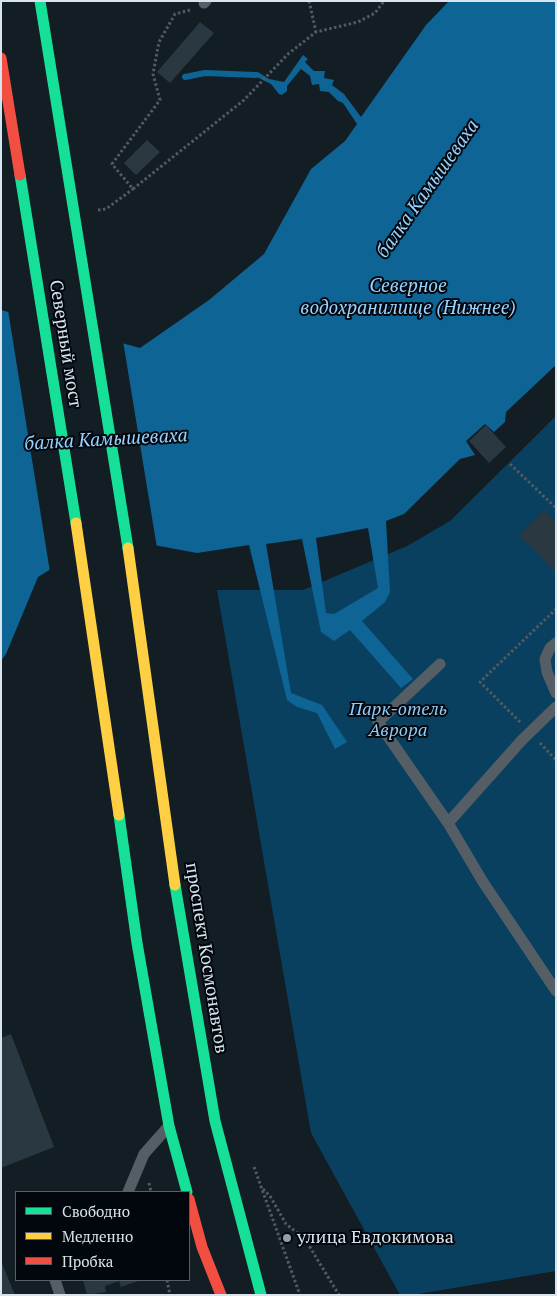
<!DOCTYPE html>
<meta charset="utf-8">
<style>
body{margin:0}
#map{position:relative;width:557px;height:1296px;overflow:hidden;background:#121d24;font-family:"PT Serif",serif}
canvas{display:block}
.frame{position:absolute;inset:0;border:2px solid #d8e4ed;pointer-events:none}
.legend{position:absolute;left:15px;top:1191px;width:175px;height:90px;box-sizing:border-box;background:#02070d;border:1px solid #585f67;margin:0;padding:6px 9px;list-style:none;font-size:15px;color:#d8e4ed}
.legend li{display:flex;align-items:center;gap:10px;height:25px}
.legend b{width:25px;border:1px solid #585f67}
</style>
<div id="map">
<canvas width="557" height="1296"></canvas>
<div class="frame"></div>
<ul class="legend">
<li><b style="height:6px;background:#16e098"></b>Свободно</li>
<li><b style="height:6px;background:#ffcf43"></b>Медленно</li>
<li><b style="height:6px;background:#f24e42"></b>Пробка</li>
</ul>
</div>
<script>
const c = document.querySelector('canvas').getContext('2d');
c.lineJoin = 'round';
function paint(path, color) {
  c.fillStyle = color;
  c.fill(path, 'evenodd');
}
function poly(rows) {
  const path = new Path2D();
  for (const r of rows) {
    path.moveTo(r[0], r[1]);
    for (let i = 2; i < r.length; i += 2) path.lineTo(r[i], r[i + 1]);
  }
  return path;
}
function strokePath(path, color, width, dash) {
  c.strokeStyle = color;
  c.lineWidth = width;
  c.lineCap = dash ? 'butt' : 'round';
  c.setLineDash(dash || []);
  c.stroke(path);
}
function drawText(font, color, halo, rows, align = 'center') {
  c.font = font + ' "PT Serif",serif';
  c.lineWidth = 4;
  c.setLineDash([]);
  c.textBaseline = 'middle';
  c.strokeStyle = halo;
  c.fillStyle = color;
  for (const [text, x, y, turn = 0] of rows) {
    c.save();
    c.translate(x, y);
    c.rotate((+turn || 0) * Math.PI / 180);
    c.textAlign = isNaN(turn) ? turn : align;
    if (halo) c.strokeText(text, 0, 0);
    c.fillText(text, 0, 0);
    c.restore();
  }
}
const green = poly([
 [556,416,556,1271,412,1295,400,1295,311,1133,217,590,303,590,407,546,450,521]
]);
const water = poly([
 [449,1,556,1,556,365,506,412,505,422,494,432,485,424,466,441,475,455,460,459,404,514,386,521,390,592,385,602,362,621,413,679,401,688,350,630,334,641,321,632,302,539,266,544,291,693,322,705,347,742,335,749,317,713,297,707,287,700,249,545,197,553,105,536,38,577,6,654,1,661,1,310,140,348,209,300,264,254,311,169,345,141,357,124,343,103,338,101,329,92,320,91,319,84,312,85,310,76,301,69,287,86,287,91,282,95,279,94,271,84,255,76,258,72,269,79,284,82,303,55,308,59,305,62,314,71,325,71,324,78,334,80,332,85,344,94,361,117,426,25],
 [368,528,378,588,334,614,326,613,316,538]
]);
const pier = poly([
 [8,310,123,341,157,548,106,539,50,572]
]);
const stream = poly([
 [185,77,205,73,256,75]
]);
const building = poly([
 [200,22,214,33,170,83,157,72],
 [147,140,160,152,136,175,124,163],
 [486,425,506,447,489,463,469,441],
 [544,510,556,522,556,572,519,535],
 [11,1034,54,1147,1,1168,1,1038],
 [1,1261,15,1295,1,1295],
 [83,1280,141,1280,121,1287,119,1281,105,1286,106,1292,87,1295]
]);
const path = poly([
 [309,1,316,32],
 [190,10,175,14,159,42,153,74,160,100,112,164,133,189,244,100,288,54,316,32,358,22,375,13,384,1],
 [98,210,106,209,133,189],
 [510,464,556,508],
 [520,722,480,682,556,609],
 [540,743,556,760],
 [254,1167,300,1295],
 [149,1183,151,1192],
 [263,1189,270,1196,286,1224,305,1239,339,1295],
 [167,1280,170,1295]
]);
const lane = poly([
 [204,3,206,1],
 [556,643,550,648,545,659,547,672,556,693],
 [440,664,378,722,448,823,483,882,556,991],
 [448,823,522,740,556,707],
 [128,1192,144,1154,168,1127],
 [55,1280,60,1295]
]);
const fast = poly([
 [40,1,128,548],
 [20,175,76,523],
 [119,815,137,943,169,1126,187,1192],
 [175,885,215,1121,261,1295]
]);
const slow = poly([
 [76,523,119,815],
 [128,548,175,885]
]);
const jam = poly([
 [1,58,20,175],
 [189,1199,202,1247,221,1295]
]);
const markers = [
 [287,1238,5,"#939ea7"]
];
const streetNames = [
 ["Северный мост",65,344,81],
 ["проспект Космонавтов",206,958,81]
];
const parkNames = [
 ["Парк-отель",398,710],
 ["Аврора",398,731]
];
const poiNames = [
 ["улица Евдокимова",297,1238]
];
const waterNames = [
 ["балка Камышеваха",428,189,-55],
 ["Северное",408,287],
 ["водохранилище (Нижнее)",408,309],
 ["балка Камышеваха",106,440,-3]
];
paint(green, '#094060');
paint(water, '#0d6495');
paint(pier, '#121d24');
strokePath(stream, '#0d6495', 6);
paint(building, '#2a3841');
strokePath(path, '#535a60', 3, [2.5, 2.5]);
strokePath(lane, '#565e65', 11);
strokePath(fast, '#16e098', 11);
strokePath(slow, '#ffcf43', 11);
strokePath(jam, '#f24e42', 11);
for (const [x, y, r, color] of markers) {
  const dot = new Path2D();
  dot.arc(x, y, r, 0, 2 * Math.PI);
  c.fillStyle = color;
  c.fill(dot);
  strokePath(dot, '#02070d', 2);
}
drawText('18px', '#d8e4ed', '#02070d', streetNames);
drawText('italic 18px', '#91ccf8', '#02070d', parkNames);
drawText('18px', '#d8e4ed', '#02070d', poiNames, 'left');
drawText('italic 19px', '#98d3ff', '#02070d', waterNames);
</script>
